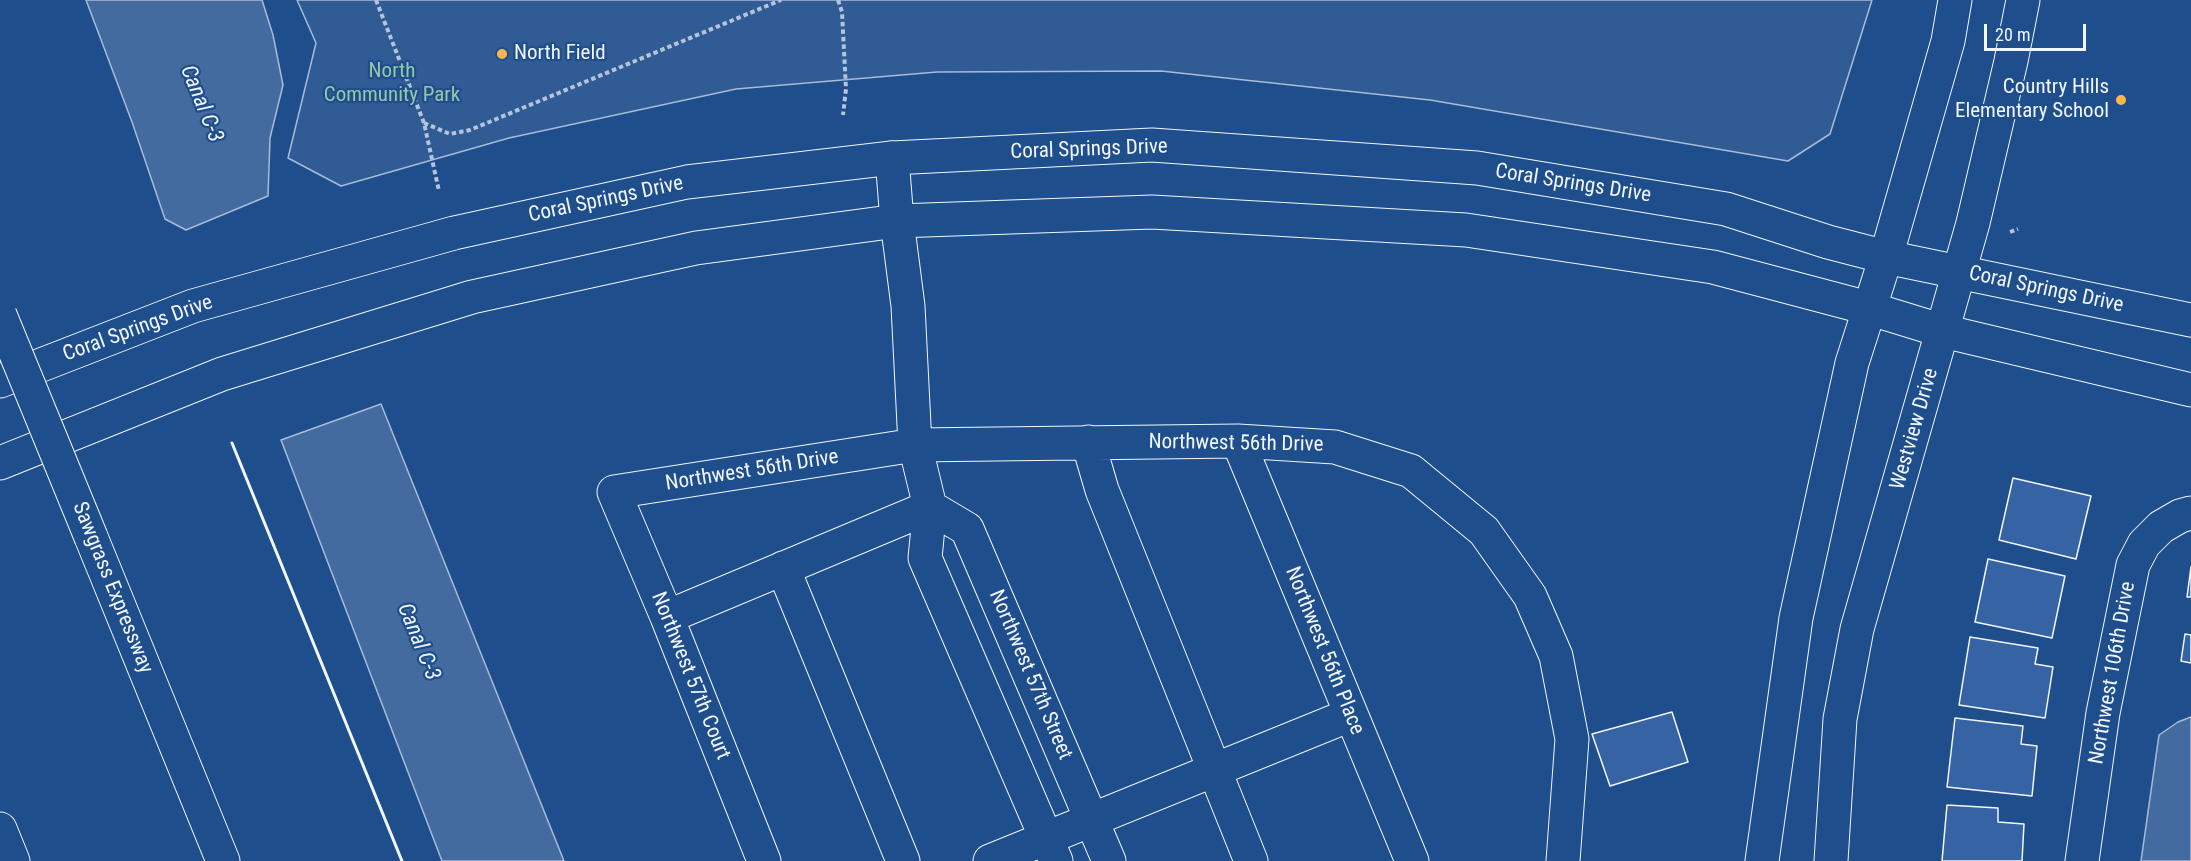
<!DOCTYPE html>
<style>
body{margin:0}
#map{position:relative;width:2191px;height:861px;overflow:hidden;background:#1f4e8c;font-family:"Roboto Condensed",sans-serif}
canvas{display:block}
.scale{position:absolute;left:1984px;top:24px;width:102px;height:27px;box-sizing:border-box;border:3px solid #f2f6ff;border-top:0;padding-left:8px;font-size:18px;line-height:21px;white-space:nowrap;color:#f2f6ff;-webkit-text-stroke:4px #1f4e8c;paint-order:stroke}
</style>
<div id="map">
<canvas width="2191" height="861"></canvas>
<div class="scale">20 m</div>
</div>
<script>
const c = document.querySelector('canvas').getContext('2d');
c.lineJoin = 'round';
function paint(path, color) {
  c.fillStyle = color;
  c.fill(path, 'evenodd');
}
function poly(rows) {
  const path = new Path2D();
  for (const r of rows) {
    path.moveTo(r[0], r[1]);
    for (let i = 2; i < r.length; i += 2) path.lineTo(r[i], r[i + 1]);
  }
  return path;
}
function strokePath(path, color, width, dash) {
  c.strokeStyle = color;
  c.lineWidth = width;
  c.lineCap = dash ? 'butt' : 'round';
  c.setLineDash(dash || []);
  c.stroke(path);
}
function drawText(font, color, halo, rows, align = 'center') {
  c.font = font + ' "Roboto Condensed",sans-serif';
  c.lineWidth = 4.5;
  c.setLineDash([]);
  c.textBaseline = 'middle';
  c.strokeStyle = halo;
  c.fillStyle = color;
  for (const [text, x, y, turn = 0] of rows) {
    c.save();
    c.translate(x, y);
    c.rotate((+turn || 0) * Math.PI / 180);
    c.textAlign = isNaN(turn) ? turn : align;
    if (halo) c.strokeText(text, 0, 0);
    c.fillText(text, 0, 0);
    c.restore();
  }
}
const built = poly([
 [297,0,1872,0,1830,134,1788,161,1430,100,1161,71,937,72,736,89,509,138,341,186,288,158,316,43,297,0]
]);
const water = poly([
 [86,0,262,0,273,35,283,85,270,138,268,196,186,230,165,219,132,122,86,0],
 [381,404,564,861,442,861,281,440,381,404],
 [2191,717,2191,861,2141,861,2159,735,2178,722,2191,717]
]);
const building = poly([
 [2013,478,2091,496,2076,559,1999,540,2013,478],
 [1988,559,2065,576,2052,638,1975,622,1988,559],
 [2191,567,2191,597,2187,597,2191,567],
 [2185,634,2191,635,2191,663,2181,661,2185,634],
 [1970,637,2038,648,2035,664,2053,667,2045,718,1959,705,1970,637],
 [1672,712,1688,762,1610,786,1592,734,1672,712],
 [1955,718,2023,726,2021,744,2037,746,2032,796,1947,787,1955,718],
 [1947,805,1998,808,1998,822,2024,824,2022,861,1942,861,1947,805]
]);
const path = poly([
 [376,0,424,123,439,191],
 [838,0,842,12,846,89,843,115],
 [424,123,450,134,470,130,781,0],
 [2010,232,2018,229]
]);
const minor = poly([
 [892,158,897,221,908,306,915,445,930,507,925,558,1056,861],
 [1238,441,1412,861],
 [1088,442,1102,490,1251,861],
 [930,507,967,529,1109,861],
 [783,568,903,861],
 [667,617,930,507],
 [764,861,667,617,614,492,915,445,1238,441,1335,447,1411,471,1484,531,1530,596,1556,656,1572,739,1563,861],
 [990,861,1350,715],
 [1762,861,1796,618,1852,363,1886,257,1948,41,1955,0],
 [1831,861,1840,719,1857,629,1973,223,2011,61,2023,0],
 [2082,861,2103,713,2133,565,2144,544,2161,527,2180,516,2191,513]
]);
const major = poly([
 [0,381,193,306,454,233,687,182,892,158,1152,145,1477,168,1726,209,1828,242,1886,257,2191,320],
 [0,463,222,374,472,297,696,248,897,221,1152,212,1466,230,1713,267,1868,308,1943,331,2191,390]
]);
const highway = poly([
 [91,537,223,861],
 [0,829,13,861]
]);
const highwayBridge = poly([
 [0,315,91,537]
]);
const wall = poly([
 [232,443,402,861]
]);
const markers = [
 [502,54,6,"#ffb74d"],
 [2121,100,6,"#ffb74d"]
];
const poiNames = [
 ["North Field",514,54],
 ["Country Hills",2109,88,"right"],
 ["Elementary School",2109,112,"right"]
];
const parkNames = [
 ["North",392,72],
 ["Community Park",392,96]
];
const streetNames = [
 ["Coral Springs Drive",1089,150,-2],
 ["Coral Springs Drive",1573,184,9],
 ["Coral Springs Drive",606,200,-12],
 ["Coral Springs Drive",2046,290,12],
 ["Coral Springs Drive",138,329,-20],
 ["Westview Drive",1915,429,-74],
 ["Northwest 56th Drive",1236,444,1],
 ["Northwest 56th Drive",752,471,-9],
 ["Sawgrass Expressway",112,588,68],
 ["Northwest 56th Place",1324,651,68],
 ["Northwest 106th Drive",2113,673,-80],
 ["Northwest 57th Street",1030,675,67],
 ["Northwest 57th Court",690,676,68]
];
const waterNames = [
 ["Canal C-3",201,104,68],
 ["Canal C-3",418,642,68]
];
paint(built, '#305b95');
strokePath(built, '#a8bbd7', 1.5);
paint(water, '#446ba0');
strokePath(water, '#a8bbd7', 1.5);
paint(building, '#3563a3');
strokePath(building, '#f2f6ff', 1.5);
strokePath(minor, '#f2f6ff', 35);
strokePath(major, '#f2f6ff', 35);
strokePath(highway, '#f2f6ff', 35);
strokePath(path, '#b3c4dc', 4, [4.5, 3]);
strokePath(minor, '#1f4e8c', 33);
strokePath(major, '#1f4e8c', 33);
strokePath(highway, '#1f4e8c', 33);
strokePath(highwayBridge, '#f2f6ff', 35, []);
strokePath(highwayBridge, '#1f4e8c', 33);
strokePath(wall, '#f2f6ff', 3);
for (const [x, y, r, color] of markers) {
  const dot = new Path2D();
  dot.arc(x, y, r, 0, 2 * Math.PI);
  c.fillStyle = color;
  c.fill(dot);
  strokePath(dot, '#1f4e8c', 2);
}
drawText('21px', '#f2f6ff', '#1f4e8c', poiNames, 'left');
drawText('21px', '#97c8a6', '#1f4e8c', parkNames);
drawText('21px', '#f2f6ff', '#1f4e8c', streetNames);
drawText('italic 22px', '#f2f6ff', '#1f4e8c', waterNames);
</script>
